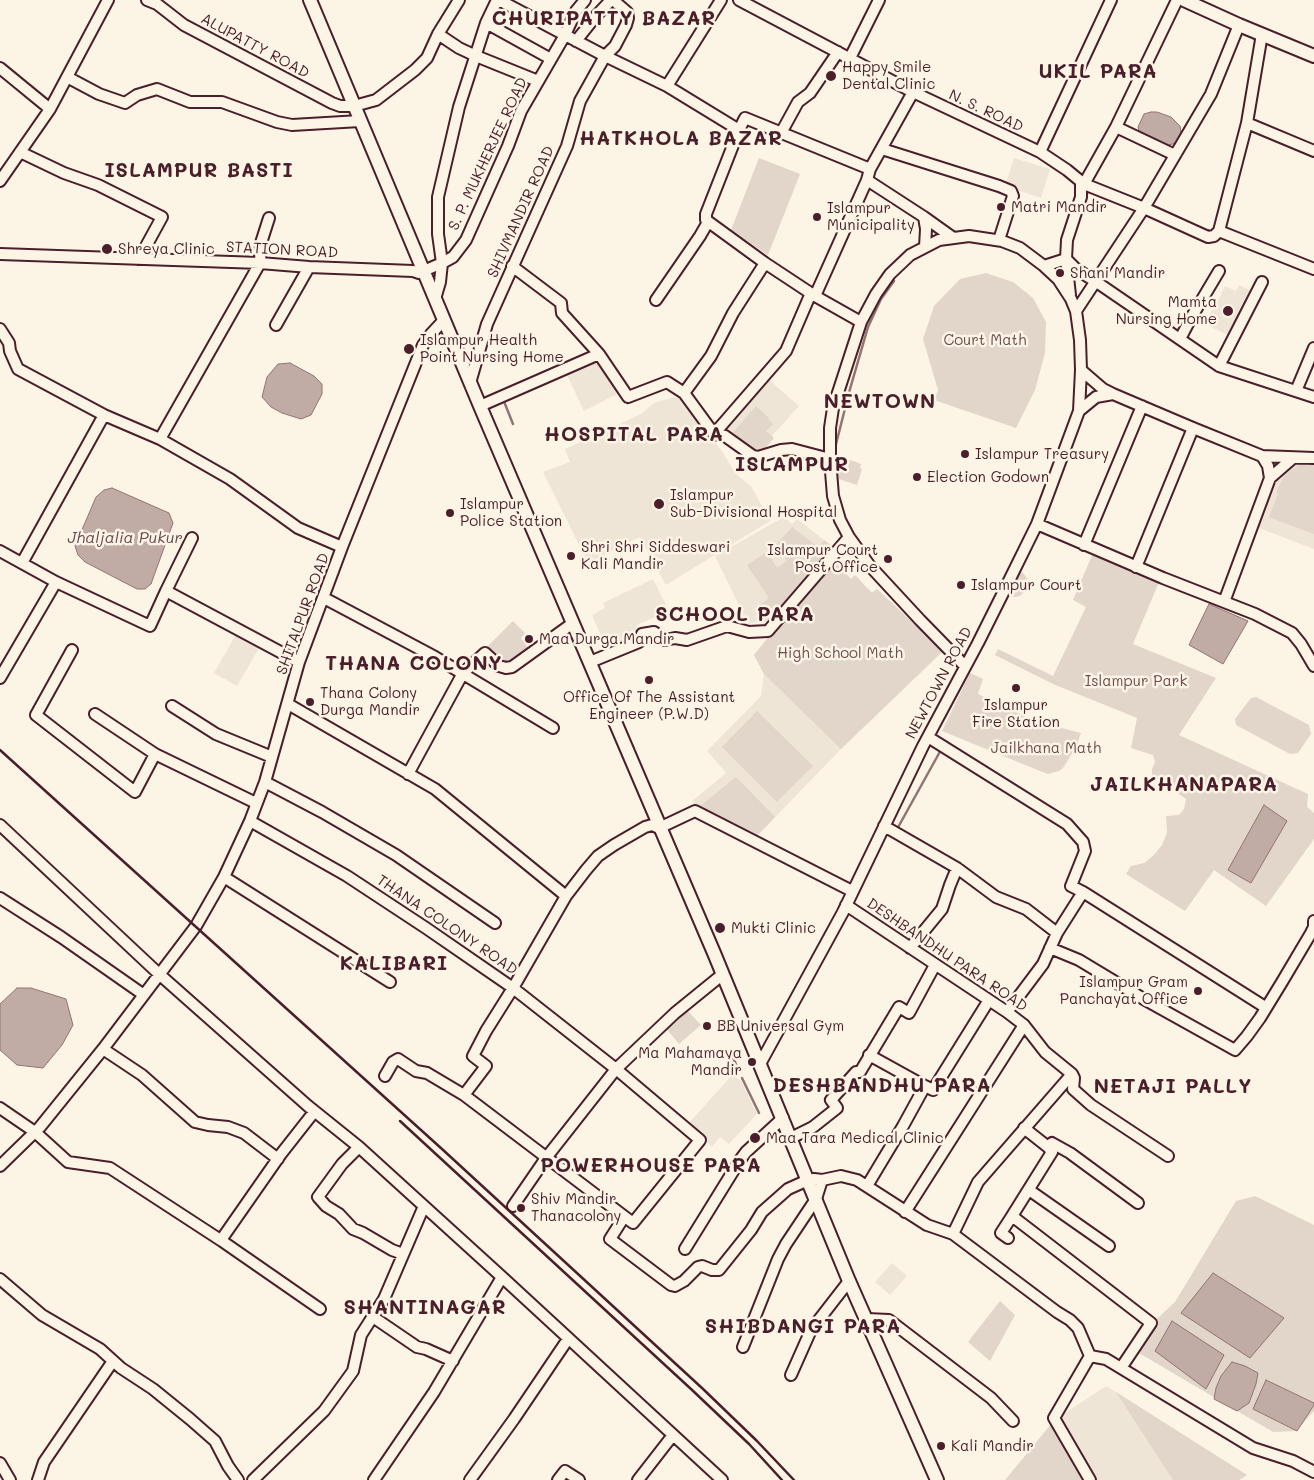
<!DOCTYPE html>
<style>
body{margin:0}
canvas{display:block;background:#fcf5e5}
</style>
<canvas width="1314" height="1480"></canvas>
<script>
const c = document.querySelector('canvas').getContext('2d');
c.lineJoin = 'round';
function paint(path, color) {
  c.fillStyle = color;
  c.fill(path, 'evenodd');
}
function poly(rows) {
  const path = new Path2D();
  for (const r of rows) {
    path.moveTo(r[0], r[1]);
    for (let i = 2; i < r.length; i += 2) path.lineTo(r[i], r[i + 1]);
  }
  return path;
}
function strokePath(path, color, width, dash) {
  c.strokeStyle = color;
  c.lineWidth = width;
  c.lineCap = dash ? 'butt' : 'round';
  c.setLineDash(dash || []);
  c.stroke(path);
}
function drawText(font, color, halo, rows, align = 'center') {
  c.font = font + ' Mali,sans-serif';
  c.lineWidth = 5;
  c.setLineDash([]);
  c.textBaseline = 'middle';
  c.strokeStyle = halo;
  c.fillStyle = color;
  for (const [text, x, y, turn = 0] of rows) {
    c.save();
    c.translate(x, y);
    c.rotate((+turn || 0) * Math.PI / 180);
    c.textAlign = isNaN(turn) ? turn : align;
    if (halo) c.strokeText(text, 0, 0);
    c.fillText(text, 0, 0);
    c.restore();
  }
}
const built = poly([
 [1014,158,1050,169,1041,198,1005,186],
 [1239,285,1253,292,1232,337,1205,324,1212,310,1214,310,1225,286,1236,291],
 [590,360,600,365,619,393,584,411,565,371],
 [766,377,799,406,772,436,774,439,730,436,723,430],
 [674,397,684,400,723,453,736,474,751,486,770,521,666,585,640,537,588,563,543,472,570,462,565,449,641,414,654,403],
 [1297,462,1314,462,1314,549,1256,527,1274,481,1289,465],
 [784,517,792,524,797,519,836,549,767,629,760,621,748,624,715,556],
 [832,559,851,579,855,575,872,593,877,589,943,651,841,749,755,838,698,808,692,801,726,773,707,751,761,696,764,674,754,655],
 [653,579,669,611,637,625,631,643,608,652,592,615,605,608,603,603],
 [238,631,261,645,237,686,214,673],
 [734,1073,738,1079,740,1079,757,1114,729,1144,720,1137,712,1147,688,1124],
 [892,1263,907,1276,890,1295,875,1282],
 [1106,1386,1247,1475,1239,1480,1095,1480,1059,1417]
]);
const green = poly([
 [759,158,800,174,768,255,731,230],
 [986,273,1013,282,1033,298,1046,322,1045,353,1035,390,1016,428,934,400,938,390,923,339,934,306,960,279],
 [756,406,769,418,768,419,773,424,766,431,774,438,762,452,757,454,730,436],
 [834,454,861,464,860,468,862,469,857,485,836,478],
 [1309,464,1314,465,1314,534,1269,517,1278,494,1276,492,1284,476,1298,465],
 [792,527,818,547,824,540,836,549,832,555,828,552,770,621,758,606,769,598,747,565,767,552,777,568,787,561,776,545],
 [1093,553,1159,582,1133,644,1216,678,1179,735,1308,794,1307,807,1314,813,1314,839,1266,906,1214,870,1185,911,1126,874,1131,866,1144,863,1153,856,1162,845,1167,833,1166,816,1179,815,1184,809,1186,799,1152,776,1152,769,1155,762,1153,755,1131,748,1137,718,1053,684,995,655,998,649,1053,676,1086,607,1073,600],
 [832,559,851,579,855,575,872,593,877,589,943,651,841,749,764,674,754,655],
 [1019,570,1024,574,1028,580,1026,590,1020,596,1015,597,1007,595],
 [513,621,525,633,521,638,531,652,505,665,485,649],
 [970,673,983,679,978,694,1035,721,1081,733,1076,747,1063,768,1059,771,1048,774,1040,771,942,731],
 [1256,697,1309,725,1311,734,1298,753,1290,754,1236,725,1235,719,1251,698],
 [757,711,813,766,777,802,722,747],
 [736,777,775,817,755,838,698,808],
 [685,1008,701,1025,679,1044,664,1026],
 [1255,1196,1314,1225,1314,1411,1296,1431,1273,1432,1139,1353,1145,1330,1175,1302,1236,1201],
 [1000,1301,1015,1315,990,1361,968,1342],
 [1116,1392,1247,1475,1239,1480,1173,1480],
 [1052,1423,1086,1480,1005,1480]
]);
const water = poly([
 [1151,112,1157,112,1171,117,1180,126,1181,132,1180,139,1177,143,1164,146,1152,141,1139,131,1138,127,1144,114,1151,112],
 [290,363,314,376,322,384,322,394,311,415,301,419,282,413,271,407,262,397,267,377,278,364,290,363],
 [112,488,169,513,173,523,151,584,145,589,137,589,85,562,78,555,75,546,96,497,104,490,112,488],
 [1209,604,1248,621,1223,664,1189,645,1209,604],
 [1264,805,1287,821,1251,883,1228,870,1264,805],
 [17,988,31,988,66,999,73,1025,62,1045,43,1068,17,1065,0,1050,0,1004,17,988],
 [1213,1273,1284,1318,1250,1358,1181,1313,1213,1273],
 [1172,1321,1224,1355,1206,1389,1155,1351,1172,1321],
 [1232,1362,1245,1366,1258,1373,1256,1384,1249,1403,1237,1411,1214,1399,1216,1388,1221,1376,1232,1362],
 [1266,1380,1314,1403,1314,1405,1297,1431,1253,1409,1266,1380]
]);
const stream = poly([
 [503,399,513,424],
 [835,448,850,389,868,327,881,299,894,281],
 [896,831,942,748],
 [731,1053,739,1071],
 [742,1078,759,1113]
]);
const minor = poly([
 [147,0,157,4,184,25,332,103,340,106,354,106,376,100,415,70,427,58,438,34,459,0],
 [499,0,605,56,667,86,739,130],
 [739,0,913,92,1040,152,1067,170,1084,184,1144,208,1076,311],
 [486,23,551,59],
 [1239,25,1211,94,1144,208,1208,237,1214,236,1219,231,1314,269],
 [438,34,459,48,476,56,538,81],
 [576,41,596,16,611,0],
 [850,58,879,0],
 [0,68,50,109],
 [67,77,99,94,125,103,137,95,157,89,190,102,222,102,277,122,292,125,360,121],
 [667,86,721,0],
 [1247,123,1314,151],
 [1116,127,1175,155],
 [781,133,798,102,810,93,838,52],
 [882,149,999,186,1011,191,1013,196,999,240],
 [20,152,64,173,98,185,162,217,139,259],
 [1040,152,1111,0],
 [867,180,924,217,926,229,925,247],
 [0,181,50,109,108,0],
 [1084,184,1116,127,1177,0],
 [924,217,952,237],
 [1219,231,1247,123,1262,34],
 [0,254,260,263,309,267,413,271,419,273,442,263,438,234,438,197,459,107,486,23,497,0],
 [512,266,561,303,562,313,599,354],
 [1044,266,1066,259,1076,269,1095,281,1219,366,1314,397],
 [1070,295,1066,259,1067,240,1081,197,1081,181],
 [815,296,765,263,706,220,706,214,739,130,745,118,870,169],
 [435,299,440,282,442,263,453,257,466,240,508,146,521,111,565,35,576,11,585,0],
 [656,300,700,236,708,222],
 [861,322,815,296,867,180,870,169,913,92],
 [276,325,309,267],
 [0,329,9,343,10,351,18,369,104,415,160,439,230,479,298,528,342,547],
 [1180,339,1191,318,1219,271],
 [1219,366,1262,282],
 [1081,370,1103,389,1113,394,1193,428,1262,456,1314,458],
 [470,383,487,324,567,146,580,101,605,56,615,46,626,25,628,18,627,12,613,0],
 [1296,391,1314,348],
 [684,393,711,356,733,313,765,263],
 [480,406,599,354,628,397,667,382,684,393,714,434,725,436,753,456,758,457,781,450,792,449,830,459],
 [1079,411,1096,397,1113,394],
 [714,434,786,351,811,293],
 [160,439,260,263,261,243,269,218],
 [1262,456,1268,466,1270,478],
 [1037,524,1163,578,1255,614,1292,633,1301,644,1314,666],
 [1084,545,1142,406],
 [0,551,56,582,150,626,166,591,299,662],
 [22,563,104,415],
 [1136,567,1193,428],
 [166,591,192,538],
 [324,598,435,657,553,728],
 [1224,602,1270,478,1293,458],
 [72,650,36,715,135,792,155,754,256,803],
 [590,662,639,642,642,634,654,632,665,640,675,638,687,640,727,626,749,632,768,631,849,537],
 [0,678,56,582],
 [288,704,435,789,566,896],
 [172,706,216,734,272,757],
 [95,714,155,754],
 [928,737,1067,824,1083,842,1085,851,1071,886,1083,892,1265,1007],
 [408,774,463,673,485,653,499,666,506,668,512,667,573,623],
 [265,782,322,812,396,855,495,923],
 [250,821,347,876,426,928,513,988,616,1069,700,1140,633,1223,464,1095,486,1066,473,1056,486,1031,513,988,566,896,586,870,598,856,614,845,645,827,652,825,659,828,695,811,852,891],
 [0,825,159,974,308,1106,359,1147,502,1277,722,1480],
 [884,826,957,868,996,897,1026,909,1057,933],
 [224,877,390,982],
 [0,898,61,937,144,995],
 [846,905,1007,1012,1024,1025,1045,1052,1072,1074],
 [910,948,942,909,950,885,957,868],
 [1050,948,1079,960,1147,1001,1235,1050,1247,1036,1260,1018,1282,982,1311,933,1314,927,1314,921],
 [1007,1012,1043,964,1057,933,1083,892],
 [103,1049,142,1075,195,1122,208,1125,228,1127,244,1133,278,1159],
 [869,1055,925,1086],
 [760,1064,843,912,923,746,978,643,1002,595,1037,524,1079,411,1081,370,1080,340,1076,311,1071,299,1058,279,1044,266,1020,248,1002,241,969,236,939,240,910,255,890,274,876,294,861,322,833,408,830,428,830,459,833,496,840,520,849,537,870,566,920,620,965,666],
 [1072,1074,1074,1078,1073,1089,1091,1105,1168,1156],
 [385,1076,393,1062,398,1059,416,1071,427,1073,464,1095],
 [0,1108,35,1132,68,1162,110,1168,222,1241,320,1309],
 [1024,1128,1048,1147,1052,1143,1070,1153,1138,1203],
 [791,1138,813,1127,837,1108,831,1100,856,1072,860,1072,899,1007,909,1013,935,965],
 [359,1147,342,1164,318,1197,326,1206,339,1214,353,1229,363,1233,392,1250,403,1254],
 [1048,1147,1052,1152,1012,1216,1151,1323,1121,1368],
 [0,1166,40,1127,103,1049,196,926,224,877,250,821,265,782,299,662,342,547,423,345,431,334,444,320],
 [867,1186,903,1126,925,1086,933,1090,989,1000],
 [1029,1190,1109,1246],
 [513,1206,546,1158,616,1069,675,1013,723,974],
 [905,1212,1024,1025],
 [624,1217,610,1239,671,1285,675,1286,684,1281,698,1267,702,1266,712,1270,719,1270,751,1230,762,1212,788,1189,808,1180,814,1179,822,1180,841,1176,857,1180,927,1225,953,1234,1057,1312,1070,1320,1078,1328,1090,1356,1106,1359,1253,1448,1293,1461,1314,1472],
 [953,1234,978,1182,1072,1074],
 [1008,1238,1001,1233,1012,1216],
 [221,1240,281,1154,314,1112],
 [685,1249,740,1160,746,1152,783,1118],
 [0,1279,42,1315,100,1349,121,1368,153,1389,190,1419,215,1441,228,1466,238,1480],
 [373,1317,417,1347,426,1349,453,1361],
 [867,1319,889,1320,991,1398,1013,1421],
 [743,1347,778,1259,786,1244,816,1199,822,1180],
 [791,1375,811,1330,849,1281],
 [0,1463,10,1480],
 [38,1480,44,1462,113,1361],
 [253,1480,324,1411,353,1371,361,1335,384,1299,424,1206],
 [374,1480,434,1392,502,1277],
 [470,1480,514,1419,568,1339],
 [558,1480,565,1471,579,1480],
 [638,1480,673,1435],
 [1090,1480,1054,1418,1090,1356]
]);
const major = poly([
 [310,0,480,406,714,953,849,1281,937,1480],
 [1184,0,1239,25,1314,56]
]);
const rail = poly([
 [0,750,442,1149,702,1388,757,1441,794,1480],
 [400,1121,691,1389,749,1444,782,1480]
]);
const markers = [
 [831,76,6,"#4a1f2b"],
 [1001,207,5,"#4a1f2b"],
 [817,217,5,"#4a1f2b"],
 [107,249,6,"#4a1f2b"],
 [1060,273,5,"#4a1f2b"],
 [1228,311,6,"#4a1f2b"],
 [409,349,6,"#4a1f2b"],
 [965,454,5,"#4a1f2b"],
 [917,477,5,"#4a1f2b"],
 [659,504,6,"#4a1f2b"],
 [450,513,5,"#4a1f2b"],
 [571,556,5,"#4a1f2b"],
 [888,559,5,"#4a1f2b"],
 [961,585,5,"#4a1f2b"],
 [529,639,5,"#4a1f2b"],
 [649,680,5,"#4a1f2b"],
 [1016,688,5,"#4a1f2b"],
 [310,702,5,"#4a1f2b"],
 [720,928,6,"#4a1f2b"],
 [1198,991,5,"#4a1f2b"],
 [707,1026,5,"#4a1f2b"],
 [752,1062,5,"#4a1f2b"],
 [755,1138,6,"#4a1f2b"],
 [521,1208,5,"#4a1f2b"],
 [941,1446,5,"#4a1f2b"]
];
const streetNames = [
 ["ALUPATTY ROAD",255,46,28],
 ["N. S. ROAD",986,111,25],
 ["S. P. MUKHERJEE ROAD",488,154,-65],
 ["SHIVMANDIR ROAD",521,212,-66],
 ["STATION ROAD",282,250,3],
 ["SHITALPUR ROAD",303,614,-70],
 ["NEWTOWN ROAD",939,683,-62],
 ["THANA COLONY ROAD",447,925,34],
 ["DESHBANDHU PARA ROAD",947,955,34]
];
const poiNames = [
 ["Happy Smile",842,67],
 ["Dental Clinic",842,84],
 ["Matri Mandir",1011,207],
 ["Islampur",827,208],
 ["Municipality",827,225],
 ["Shreya Clinic",118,249],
 ["Shani Mandir",1070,273],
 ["Mamta",1217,302,"right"],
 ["Nursing Home",1217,319,"right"],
 ["Islampur Health",420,340],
 ["Point Nursing Home",420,357],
 ["Islampur Treasury",975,454],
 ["Election Godown",927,477],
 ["Islampur",670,495],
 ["Sub-Divisional Hospital",670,512],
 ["Islampur",460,504],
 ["Police Station",460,521],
 ["Shri Shri Siddeswari",581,547],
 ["Kali Mandir",581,564],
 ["Islampur Court",878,550,"right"],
 ["Post Office",878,567,"right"],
 ["Islampur Court",971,585],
 ["Maa Durga Mandir",539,639],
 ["Thana Colony",320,693],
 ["Durga Mandir",320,710],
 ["Office Of The Assistant",649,697,"center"],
 ["Engineer (P.W.D)",649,714,"center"],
 ["Islampur",1016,705,"center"],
 ["Fire Station",1016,722,"center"],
 ["Mukti Clinic",731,928],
 ["Islampur Gram",1188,982,"right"],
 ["Panchayat Office",1188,999,"right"],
 ["BB Universal Gym",717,1026],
 ["Ma Mahamaya",742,1053,"right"],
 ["Mandir",742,1070,"right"],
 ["Maa Tara Medical Clinic",766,1138],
 ["Shiv Mandir",531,1199],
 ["Thanacolony",531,1216],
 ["Kali Mandir",951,1446]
];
const parkNames = [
 ["Court Math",985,340],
 ["High School Math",840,653],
 ["Islampur Park",1136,681],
 ["Jailkhana Math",1046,748]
];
const waterNames = [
 ["Jhaljalia Pukur",125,538]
];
const districtNames = [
 ["CHURIPATTY BAZAR",604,19],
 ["UKIL PARA",1098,72],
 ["HATKHOLA BAZAR",681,139],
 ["ISLAMPUR BASTI",199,171],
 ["NEWTOWN",880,402],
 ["HOSPITAL PARA",634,435],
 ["ISLAMPUR",792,465],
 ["SCHOOL PARA",735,615],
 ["THANA COLONY",414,664],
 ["JAILKHANAPARA",1184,785],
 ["KALIBARI",394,964],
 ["DESHBANDHU PARA",882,1086],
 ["NETAJI PALLY",1173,1087],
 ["POWERHOUSE PARA",651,1166],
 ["SHANTINAGAR",425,1308],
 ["SHIBDANGI PARA",803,1327]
];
paint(built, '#eee5d7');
paint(green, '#e2d5ca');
paint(water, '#c0aca5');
strokePath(water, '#917474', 1);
strokePath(stream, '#917474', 2.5);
strokePath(minor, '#4a1f2b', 14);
strokePath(major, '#4a1f2b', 16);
strokePath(minor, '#fcf5e5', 10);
strokePath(major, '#fcf5e5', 12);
strokePath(rail, '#4a1f2b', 2.5);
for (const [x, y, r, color] of markers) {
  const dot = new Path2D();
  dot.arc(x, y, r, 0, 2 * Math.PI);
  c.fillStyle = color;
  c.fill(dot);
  strokePath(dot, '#fcf5e5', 2);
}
drawText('15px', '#4a1f2b', '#fcf5e5', streetNames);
drawText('15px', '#4a1f2b', '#fcf5e5', poiNames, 'left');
drawText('15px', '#704c53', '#fcf5e5', parkNames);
drawText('italic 16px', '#6d4950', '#fcf5e5', waterNames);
c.letterSpacing = '1px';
drawText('bold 20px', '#4a1f2b', '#fcf5e5', districtNames);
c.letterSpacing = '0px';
</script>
